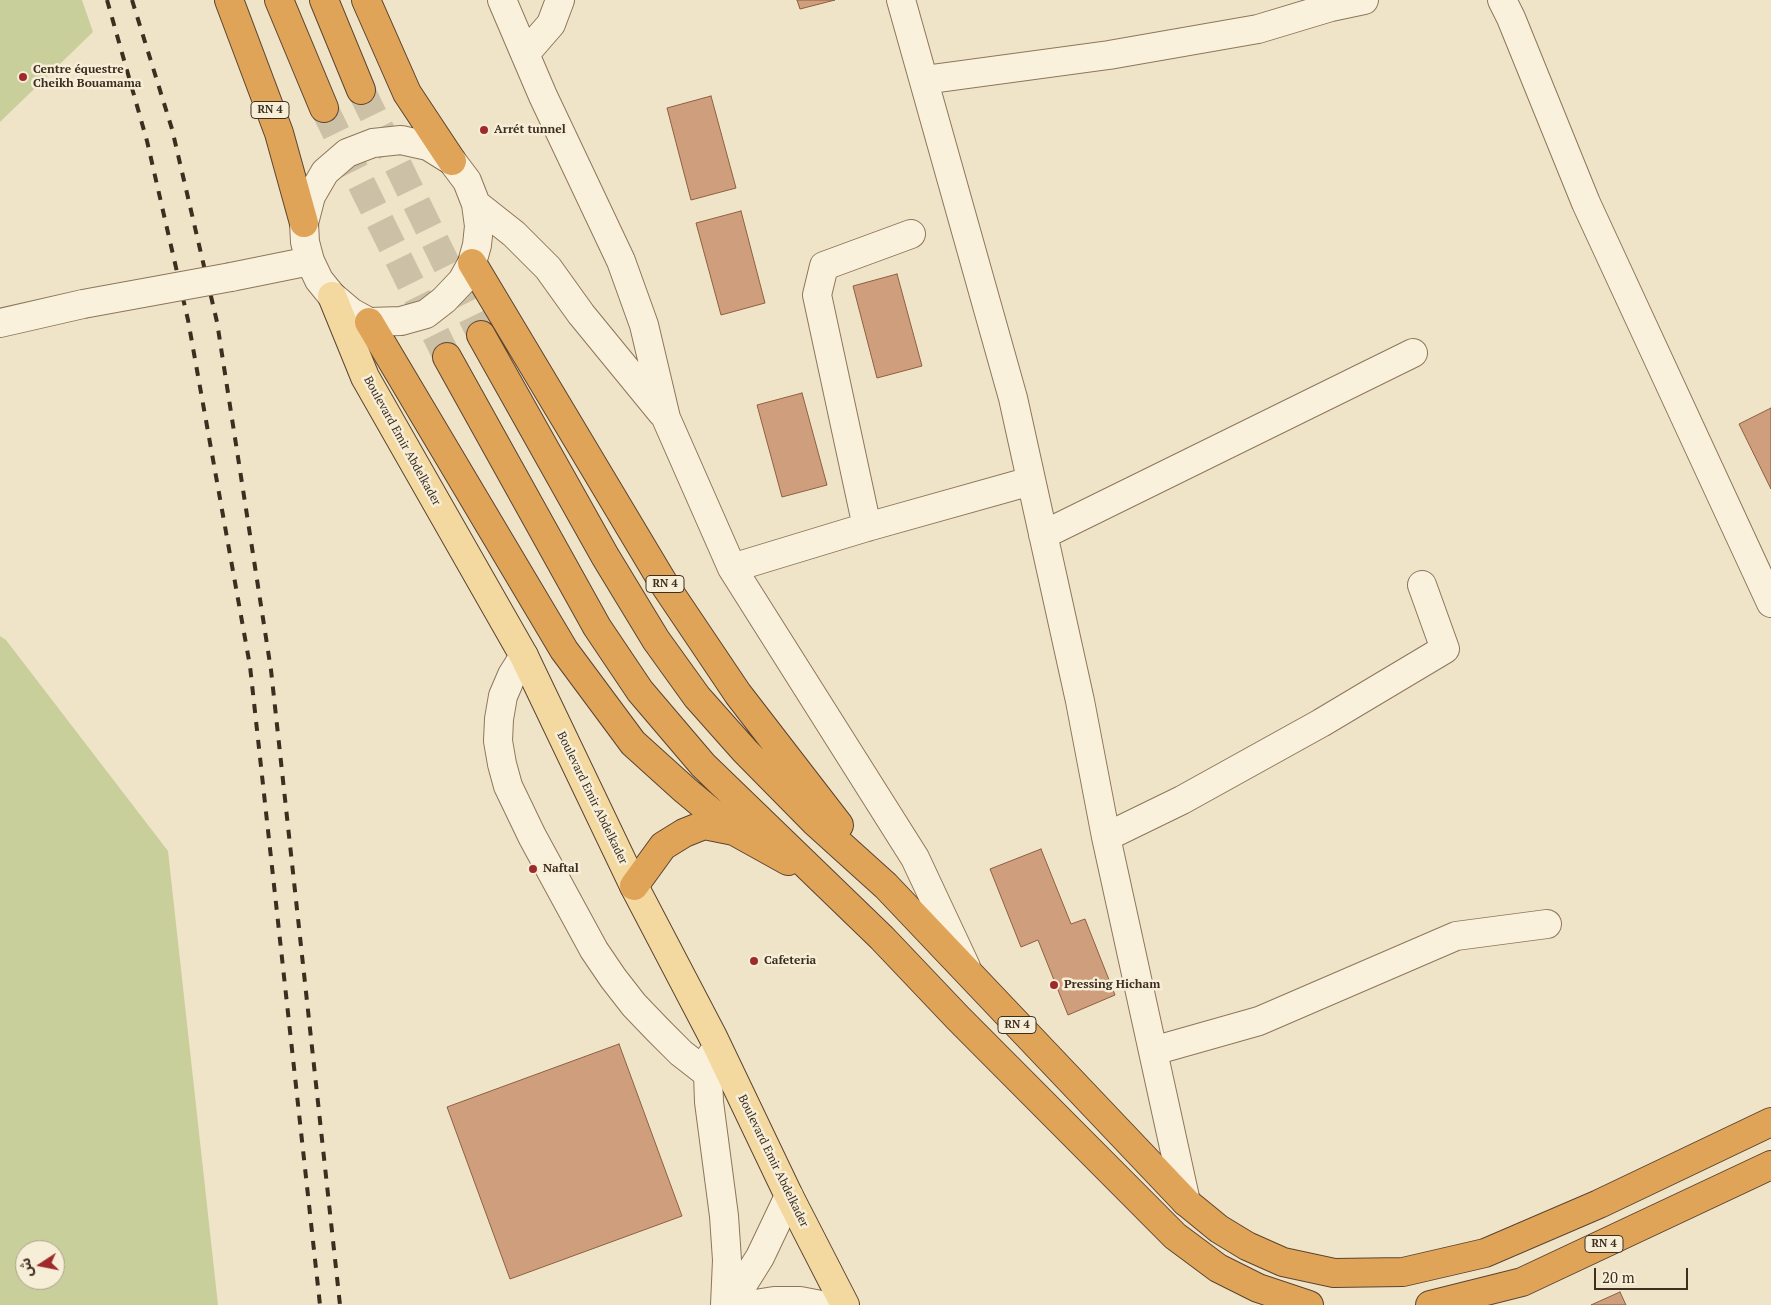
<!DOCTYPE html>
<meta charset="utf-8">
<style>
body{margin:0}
#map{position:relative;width:1771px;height:1305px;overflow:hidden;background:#f0e4c8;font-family:"PT Serif","Noto Sans Arabic",serif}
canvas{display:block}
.north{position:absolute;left:15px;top:1240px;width:50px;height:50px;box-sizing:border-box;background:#f7eed8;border:1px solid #ada18e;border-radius:50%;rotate:259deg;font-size:14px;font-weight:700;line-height:20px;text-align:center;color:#3d2e20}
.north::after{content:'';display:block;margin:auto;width:18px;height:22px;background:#9e2a2b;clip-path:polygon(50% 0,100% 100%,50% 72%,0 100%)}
.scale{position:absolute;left:1594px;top:1268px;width:94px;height:22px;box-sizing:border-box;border:2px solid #3d2e20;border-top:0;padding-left:6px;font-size:15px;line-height:18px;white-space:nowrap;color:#3d2e20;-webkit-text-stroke:4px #f7eed8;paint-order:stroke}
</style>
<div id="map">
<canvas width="1771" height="1305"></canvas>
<div class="north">ش</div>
<div class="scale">20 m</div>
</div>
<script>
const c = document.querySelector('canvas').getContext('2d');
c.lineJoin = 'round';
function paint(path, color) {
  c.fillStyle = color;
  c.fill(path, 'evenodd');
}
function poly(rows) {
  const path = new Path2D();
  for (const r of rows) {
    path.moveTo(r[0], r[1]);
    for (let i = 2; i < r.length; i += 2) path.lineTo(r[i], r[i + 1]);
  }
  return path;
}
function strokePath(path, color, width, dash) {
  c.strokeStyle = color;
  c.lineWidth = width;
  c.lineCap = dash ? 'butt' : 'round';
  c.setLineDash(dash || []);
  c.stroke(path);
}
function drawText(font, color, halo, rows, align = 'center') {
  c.font = font + ' "PT Serif",serif';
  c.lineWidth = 5;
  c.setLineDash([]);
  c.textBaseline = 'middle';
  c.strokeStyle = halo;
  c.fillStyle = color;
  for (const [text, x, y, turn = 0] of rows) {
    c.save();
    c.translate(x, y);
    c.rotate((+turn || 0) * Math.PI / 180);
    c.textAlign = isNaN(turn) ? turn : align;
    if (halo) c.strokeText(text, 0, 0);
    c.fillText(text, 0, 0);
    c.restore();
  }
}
const green = poly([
 [0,0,82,0,93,32,0,122],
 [0,636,6,640,168,851,218,1305,0,1305],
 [25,1250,55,1250,55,1280,25,1280]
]);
const building = poly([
 [797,0,835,0,800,9,797,0],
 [711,96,736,188,691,200,667,108,711,96],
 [741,211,765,303,721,315,696,223,741,211],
 [897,274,922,366,877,378,853,286,897,274],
 [802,393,827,485,782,497,757,405,802,393],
 [1771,408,1771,489,1739,424,1771,408],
 [1041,849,1071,924,1085,919,1115,995,1068,1015,1038,940,1021,947,990,869,1041,849],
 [619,1044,682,1216,510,1279,447,1107,619,1044],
 [1620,1292,1626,1305,1591,1305,1620,1292]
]);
const highwayTunnel = poly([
 [361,90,481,335],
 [324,108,447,357]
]);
const minor = poly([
 [502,0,543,96,621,261,644,325,666,418,732,568,915,858,966,967],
 [901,0,1013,398,1080,701,1106,837,1186,1202],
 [1502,0,1511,18,1586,203,1771,603],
 [525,54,551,24,560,0],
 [924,80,1109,55,1258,29,1331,7,1364,0],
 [401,140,428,146,452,161,467,181,476,204,479,226,477,245,472,263,462,281,444,300,426,314,401,321,369,322,351,312,332,296,319,280,310,261,305,242,304,223,311,196,325,172,347,153,373,143,401,140],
 [476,204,514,234,548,268,581,314,662,413],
 [231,277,310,261],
 [0,323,83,304],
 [867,527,817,295,824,266,911,234],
 [1043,535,1413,353],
 [732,568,867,527,1031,481],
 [524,656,512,675,503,696,499,719,498,741,502,764,508,786,532,836,594,950,613,978,634,1005,657,1029,681,1053,708,1074],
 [1106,837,1182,800,1321,723,1445,649,1422,585],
 [1153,1051,1259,1021,1456,936,1547,924],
 [711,1056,708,1074,709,1102,724,1216,727,1260,725,1305],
 [730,1305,760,1257,789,1196],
 [749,1305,774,1301,800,1301,821,1305]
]);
const major = poly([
 [332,296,365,377,524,656,634,886,713,1037,789,1196,845,1305]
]);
const highway = poly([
 [229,0,279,133,304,223],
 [279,0,324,108],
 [324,0,361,90],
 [366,0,407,93,452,161],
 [472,263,664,584,738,694,839,825],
 [369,322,564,650,633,743,685,790,734,831,788,861],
 [481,335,605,556,656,640,697,697,745,751,814,821,886,886,1186,1202,1219,1229,1247,1246,1283,1262,1334,1273,1403,1272,1485,1253,1599,1204,1771,1122],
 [447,357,597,627,640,691,703,765,882,938,958,1018,1175,1236,1218,1268,1258,1288,1309,1305],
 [634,886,663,846,684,833,704,825,734,831],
 [1430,1305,1522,1282,1771,1165]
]);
const rail = poly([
 [107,0,147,141,188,320,250,666,320,1305],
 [132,0,172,129,217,322,271,670,340,1305]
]);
const minorBridge = poly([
 [83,304,231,277]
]);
const markers = [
 [23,77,5,"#9e2a2b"],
 [484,130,5,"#9e2a2b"],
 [533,869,5,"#9e2a2b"],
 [754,961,5,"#9e2a2b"],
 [1054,985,5,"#9e2a2b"]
];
const shields = [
 [270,110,38],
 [665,584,38],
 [1017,1025,38],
 [1604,1244,38]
];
const shieldNames = [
 ["RN 4",270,110],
 ["RN 4",665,584],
 ["RN 4",1017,1025],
 ["RN 4",1604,1244]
];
const poiNames = [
 ["Centre équestre",33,70],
 ["Cheikh Bouamama",33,84],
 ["Arrét tunnel",494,130],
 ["Naftal",543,869],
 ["Cafeteria",764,961],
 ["Pressing Hicham",1064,985]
];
const streetNames = [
 ["Boulevard Emir Abdelkader",402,441,61],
 ["Boulevard Emir Abdelkader",592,798,64],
 ["Boulevard Emir Abdelkader",773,1161,64]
];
paint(green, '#c9cf9b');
paint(building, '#cf9f7d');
strokePath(building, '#8d5f41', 1);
strokePath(highwayTunnel, '#ccc0a6', 28, [28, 14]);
strokePath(minor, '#8d765c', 30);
strokePath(major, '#5b4430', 30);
strokePath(highway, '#5b4430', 30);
strokePath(minor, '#faf1dc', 28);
strokePath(major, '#f3d9a0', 28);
strokePath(highway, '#e0a458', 28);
strokePath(rail, '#3d2e20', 4, [9, 9]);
strokePath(minorBridge, '#8d765c', 30, []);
strokePath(minorBridge, '#faf1dc', 28);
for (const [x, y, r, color] of markers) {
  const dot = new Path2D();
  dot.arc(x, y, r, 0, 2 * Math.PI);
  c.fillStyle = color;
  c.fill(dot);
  strokePath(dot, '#f7eed8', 2);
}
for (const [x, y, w] of shields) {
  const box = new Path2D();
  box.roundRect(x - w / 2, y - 8.5, w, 17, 4);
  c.fillStyle = '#f7eed8';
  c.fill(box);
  strokePath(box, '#3d2e20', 1);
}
drawText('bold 11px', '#3d2e20', null, shieldNames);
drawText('bold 12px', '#3d2e20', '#f7eed8', poiNames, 'left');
drawText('12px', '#3d2e20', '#f7eed8', streetNames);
</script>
